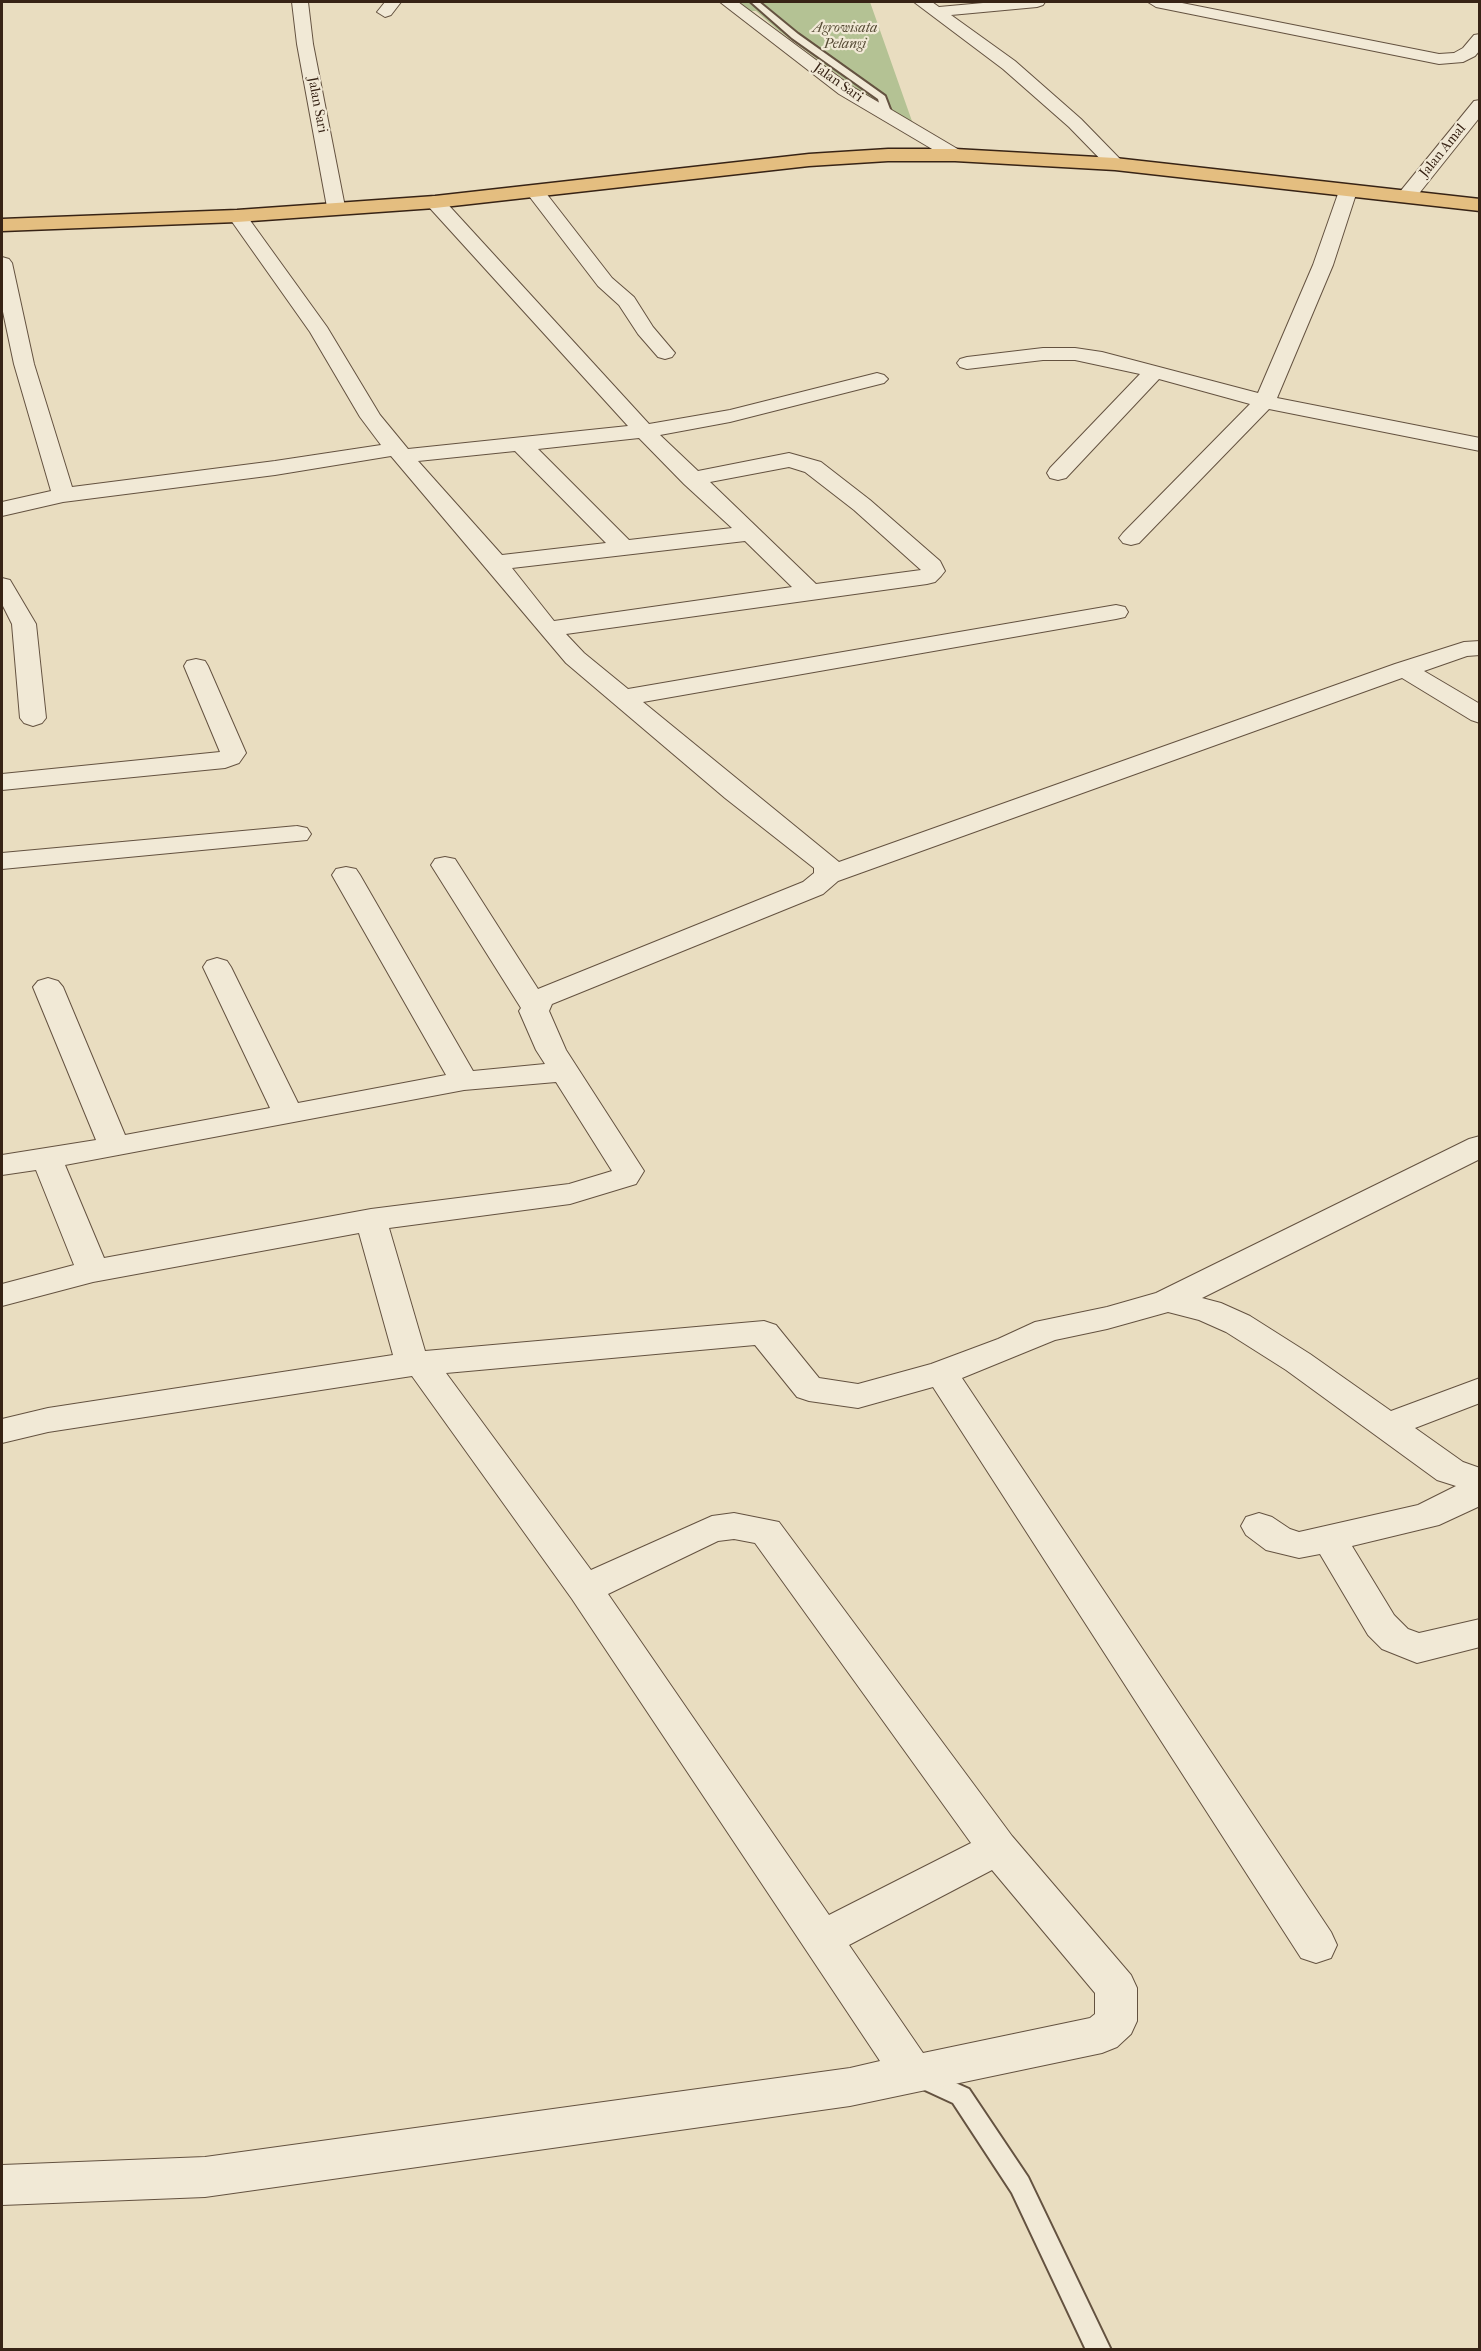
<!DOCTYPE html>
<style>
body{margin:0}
#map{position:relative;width:1481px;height:2351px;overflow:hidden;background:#e9ddc0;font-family:"IM FELL French Canon",serif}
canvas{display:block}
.frame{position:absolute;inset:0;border:3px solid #372315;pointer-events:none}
</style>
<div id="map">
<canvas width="1481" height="2351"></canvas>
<div class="frame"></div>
</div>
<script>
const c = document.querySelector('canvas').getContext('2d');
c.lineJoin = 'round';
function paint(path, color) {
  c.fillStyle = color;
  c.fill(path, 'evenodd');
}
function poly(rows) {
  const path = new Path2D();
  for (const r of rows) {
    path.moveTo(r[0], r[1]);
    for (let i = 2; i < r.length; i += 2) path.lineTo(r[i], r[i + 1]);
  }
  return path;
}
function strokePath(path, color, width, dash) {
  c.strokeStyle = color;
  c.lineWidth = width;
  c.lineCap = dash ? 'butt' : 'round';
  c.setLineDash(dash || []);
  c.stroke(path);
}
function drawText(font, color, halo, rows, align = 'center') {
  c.font = font + ' "IM FELL French Canon",serif';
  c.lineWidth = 4.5;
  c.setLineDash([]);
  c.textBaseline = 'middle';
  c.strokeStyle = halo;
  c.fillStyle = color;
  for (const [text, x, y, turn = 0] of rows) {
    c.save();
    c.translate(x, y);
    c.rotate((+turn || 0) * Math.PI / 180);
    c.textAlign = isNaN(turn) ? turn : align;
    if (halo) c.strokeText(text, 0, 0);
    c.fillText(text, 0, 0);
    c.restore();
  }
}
const green = poly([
 [735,2,870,2,913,124,873,101,778,30,756,11,745,11]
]);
const lane = poly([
 [751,2,759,2,798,34,885,96,893,117,891,119,883,117,878,99,792,38,751,2],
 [922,2068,969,2089,1028,2177,1111,2350,1086,2350,1012,2193,953,2103,914,2085,911,2078,914,2071,922,2068]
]);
const street = poly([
 [292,2,308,2,313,44,345,207,343,211,336,213,329,211,327,207,297,44,292,2],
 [385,2,401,2,391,15,385,17,377,12,385,2],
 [720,2,738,2,851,86,961,151,964,155,961,159,955,160,949,159,839,94,720,2],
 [914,2,932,2,939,7,994,2,1045,2,1043,5,1037,7,951,15,1015,61,1081,119,1121,160,1124,164,1121,168,1109,168,1069,127,1003,69,914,2],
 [1148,2,1177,2,1439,54,1454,53,1463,48,1474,35,1480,34,1480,50,1475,56,1463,62,1439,64,1156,7,1148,2],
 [1480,100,1480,117,1413,201,1399,201,1397,197,1399,193,1474,101,1480,100],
 [1348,185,1355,187,1357,191,1333,265,1277,398,1480,438,1480,451,1269,409,1139,543,1131,545,1123,543,1119,538,1123,533,1250,404,1159,379,1066,478,1058,480,1050,478,1047,473,1050,468,1140,374,1075,360,1043,360,967,369,960,367,957,363,960,359,967,357,1043,348,1075,348,1102,352,1258,393,1313,265,1339,191,1341,187,1348,185],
 [535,186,542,188,612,278,634,297,653,327,675,353,672,357,665,359,658,357,638,334,619,305,598,286,526,192,528,188,535,186],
 [435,196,442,198,649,424,730,410,877,373,884,375,888,379,884,383,730,422,660,435,698,471,789,453,821,462,870,500,940,561,945,571,941,576,935,582,927,584,566,634,584,653,628,689,1116,605,1125,607,1128,612,1125,617,1116,619,643,702,839,862,1395,664,1464,642,1480,641,1480,655,1467,656,1424,671,1480,704,1480,723,1471,720,1402,678,838,881,823,894,552,1004,549,1011,566,1050,644,1171,636,1184,570,1204,389,1228,425,1351,764,1321,776,1325,819,1378,858,1384,931,1364,998,1339,1035,1322,1107,1307,1156,1293,1469,1139,1480,1136,1480,1159,1202,1298,1221,1303,1250,1316,1310,1354,1391,1411,1480,1378,1480,1403,1415,1428,1463,1462,1480,1468,1480,1506,1439,1525,1352,1546,1394,1615,1408,1629,1419,1633,1480,1619,1480,1647,1417,1663,1382,1649,1368,1635,1320,1554,1299,1558,1266,1550,1246,1535,1241,1526,1246,1517,1259,1513,1272,1517,1290,1529,1299,1532,1418,1505,1456,1486,1437,1480,1286,1370,1226,1332,1199,1320,1168,1312,1107,1329,1055,1340,962,1378,1331,1932,1337,1945,1331,1958,1316,1963,1301,1958,933,1387,858,1408,809,1401,797,1397,755,1345,446,1373,591,1570,712,1516,734,1513,779,1522,1012,1836,1131,1975,1137,1988,1137,2021,1131,2034,1117,2047,1102,2053,850,2106,205,2197,2,2205,2,2165,205,2157,850,2068,880,2061,572,1599,412,1376,48,1432,2,1443,2,1419,48,1408,393,1355,359,1233,93,1282,2,1306,2,1284,74,1265,36,1170,2,1175,2,1155,96,1140,33,987,38,981,48,978,58,981,63,987,125,1135,270,1108,203,967,207,961,217,958,227,961,231,967,298,1103,446,1075,332,875,336,869,346,867,356,869,360,875,473,1071,545,1064,536,1050,519,1011,521,1008,431,865,435,859,445,857,455,859,538,989,803,882,814,873,814,868,725,798,566,663,391,456,275,475,63,502,2,516,2,502,51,491,14,364,2,307,2,257,9,259,12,263,34,364,72,487,275,461,381,445,360,417,310,332,228,216,230,212,237,210,244,212,327,327,380,415,408,449,628,426,428,206,426,202,428,198,435,196],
 [639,438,684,484,732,528,629,540,538,449,639,438],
 [515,451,606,543,502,555,418,461,515,451],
 [789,467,805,472,854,510,921,570,816,584,710,482,789,467],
 [745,541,792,587,554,621,512,568,745,541],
 [556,1082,612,1171,569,1184,371,1209,104,1258,65,1165,464,1090,556,1082],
 [734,1539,755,1543,971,1843,829,1915,608,1594,718,1541,734,1539],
 [992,1870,1095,1993,1095,2014,1090,2018,923,2053,849,1945,992,1870],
 [2,578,10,580,36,624,46,718,42,723,33,726,24,723,20,718,12,624,2,604,2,578],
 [196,659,205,661,208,666,246,753,239,763,225,768,2,790,2,774,220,752,184,666,187,661,196,659],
 [297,826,307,828,311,834,307,840,2,869,2,853,297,826]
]);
const primary = poly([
 [888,149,955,149,1115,158,1480,199,1480,211,1115,170,955,161,888,161,809,166,435,208,237,222,2,231,2,219,237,210,435,196,809,154,888,149]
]);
const farParknames = [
 ["Agrowisata",845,29],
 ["Pelangi",845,45]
];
const farStreetnames = [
 ["Jalan Sari",838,83,35],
 ["Jalan Sari",317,105,79],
 ["Jalan Amal",1443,151,-51]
];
paint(green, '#b4c294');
strokePath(lane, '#645240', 4);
strokePath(street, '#645240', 2);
strokePath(primary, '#372315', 3);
paint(lane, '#f1e9d6');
paint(street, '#f1e9d6');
paint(primary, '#e4be80');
drawText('italic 14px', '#564b35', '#f1e9d6', farParknames);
drawText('14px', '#372315', '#f1e9d6', farStreetnames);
</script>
